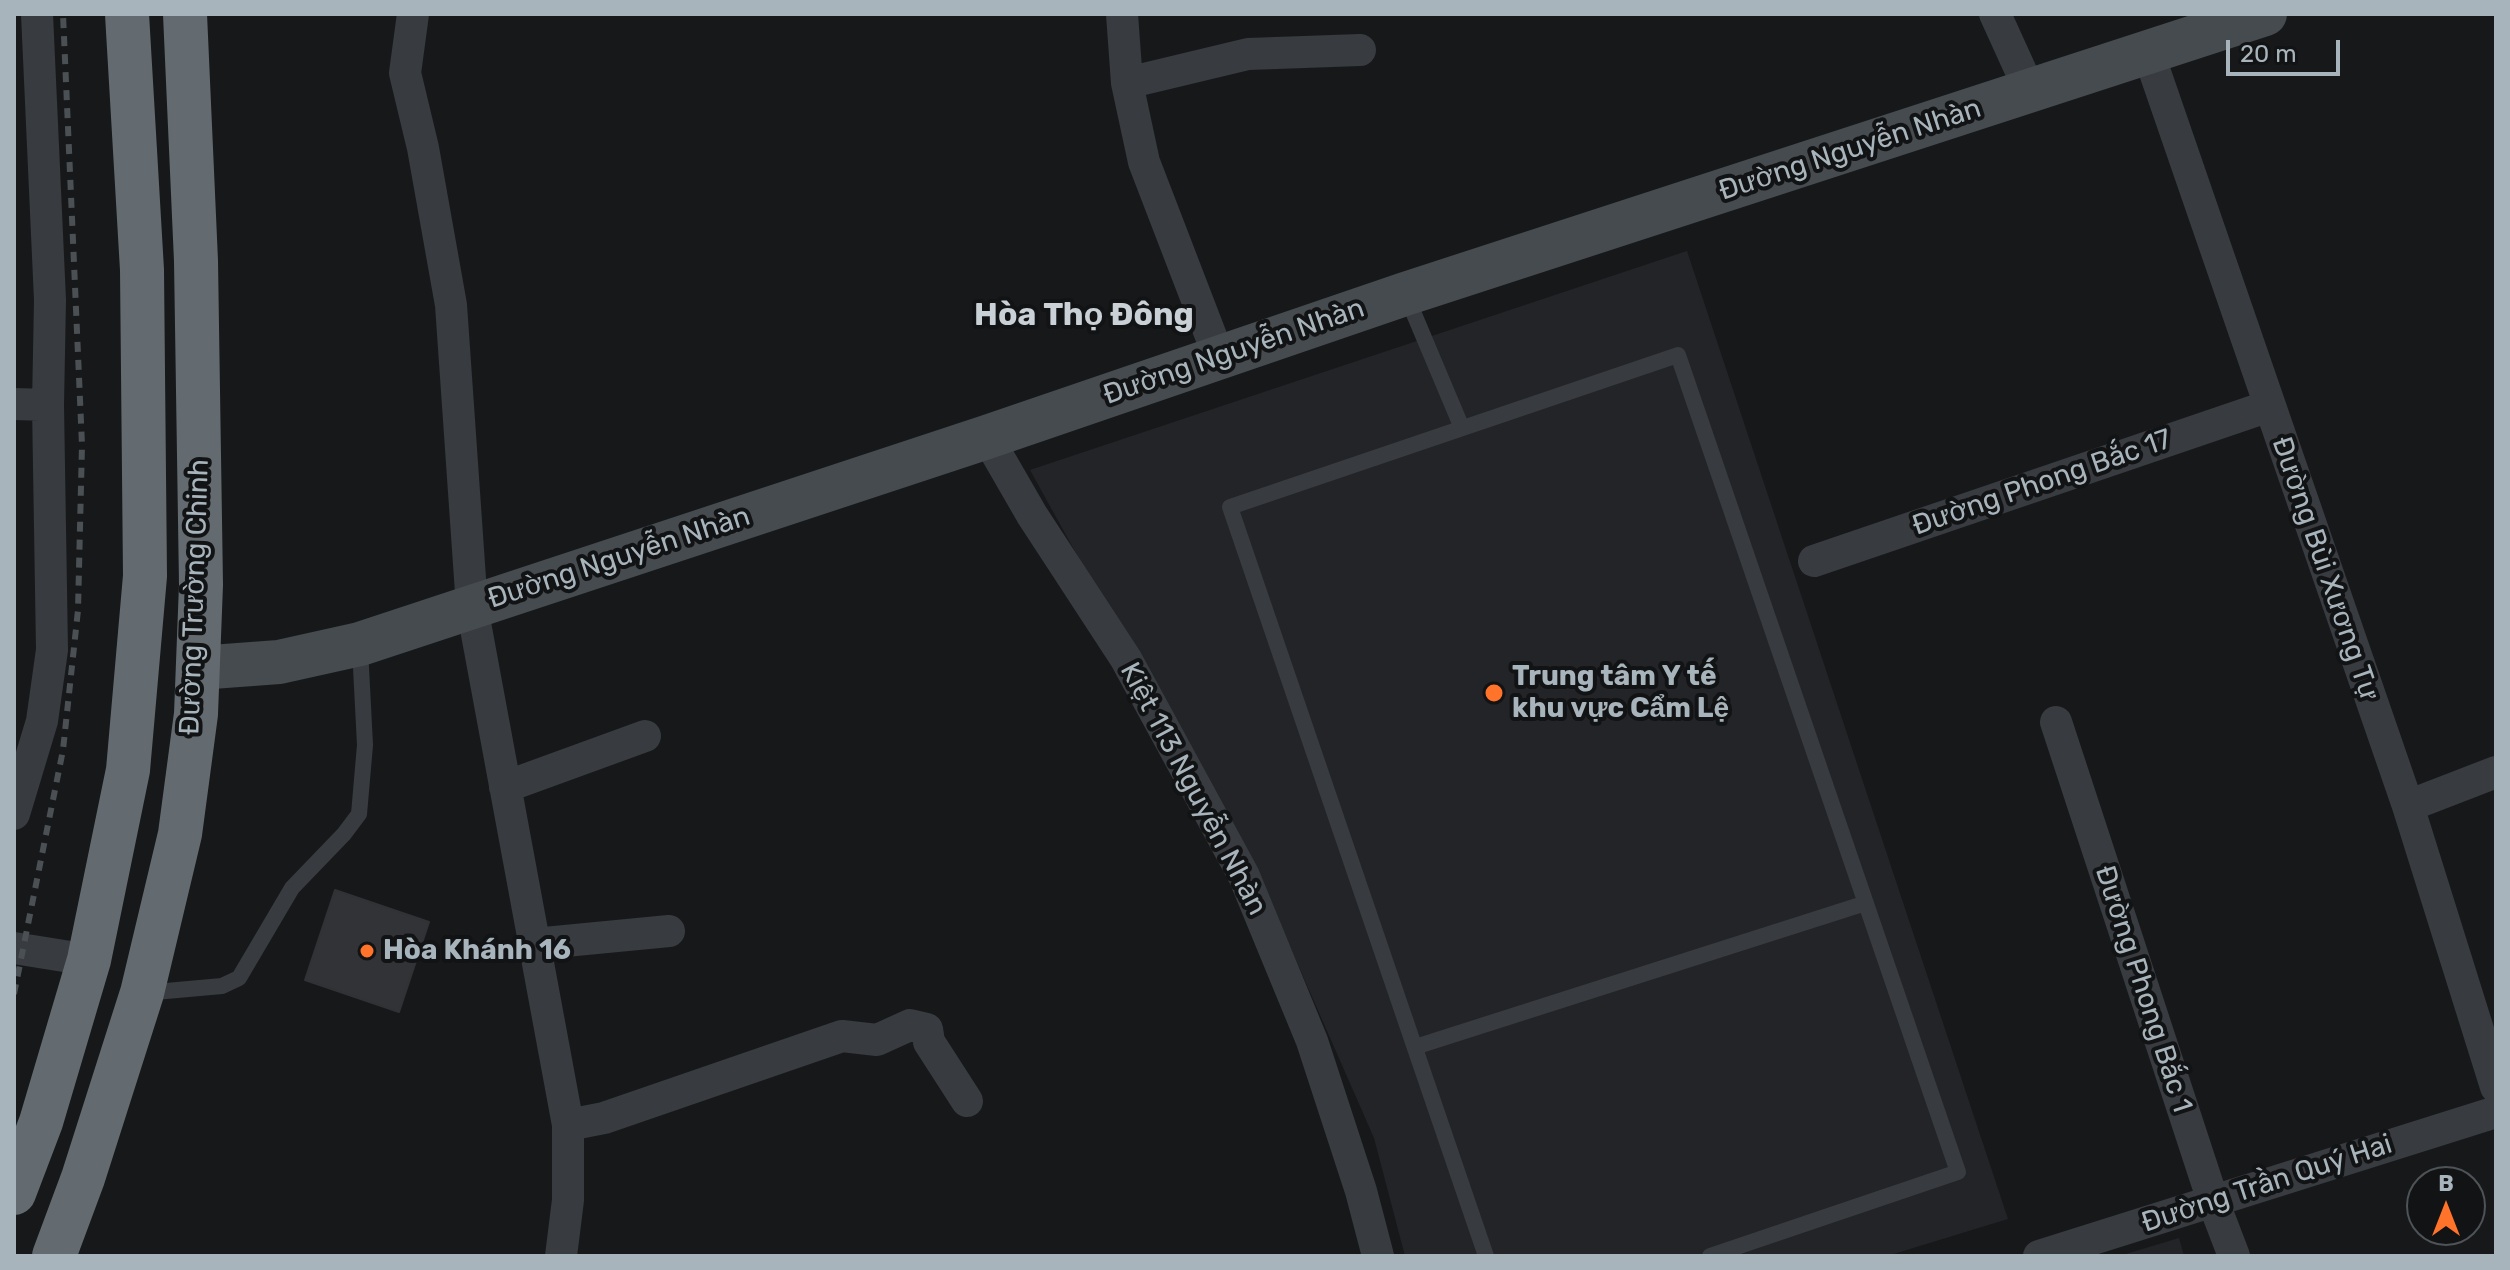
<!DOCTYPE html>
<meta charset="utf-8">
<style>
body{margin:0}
#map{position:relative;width:2510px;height:1270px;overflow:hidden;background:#17181a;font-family:Rubik,sans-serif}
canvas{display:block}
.frame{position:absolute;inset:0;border:16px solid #a8b4bb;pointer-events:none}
.north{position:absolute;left:2406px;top:1166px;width:80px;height:80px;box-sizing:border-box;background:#121315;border:2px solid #4e5357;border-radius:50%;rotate:0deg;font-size:22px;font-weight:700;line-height:32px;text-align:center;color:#a8b4bb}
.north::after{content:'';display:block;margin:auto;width:28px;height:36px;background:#ff732a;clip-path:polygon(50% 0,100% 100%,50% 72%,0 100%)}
.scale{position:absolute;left:2226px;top:40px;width:114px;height:36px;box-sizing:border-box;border:4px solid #a8b4bb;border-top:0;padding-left:10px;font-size:24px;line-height:28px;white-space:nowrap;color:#a8b4bb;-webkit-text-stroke:6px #121315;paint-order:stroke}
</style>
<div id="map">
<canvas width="2510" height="1270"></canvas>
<div class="frame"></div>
<div class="north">B</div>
<div class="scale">20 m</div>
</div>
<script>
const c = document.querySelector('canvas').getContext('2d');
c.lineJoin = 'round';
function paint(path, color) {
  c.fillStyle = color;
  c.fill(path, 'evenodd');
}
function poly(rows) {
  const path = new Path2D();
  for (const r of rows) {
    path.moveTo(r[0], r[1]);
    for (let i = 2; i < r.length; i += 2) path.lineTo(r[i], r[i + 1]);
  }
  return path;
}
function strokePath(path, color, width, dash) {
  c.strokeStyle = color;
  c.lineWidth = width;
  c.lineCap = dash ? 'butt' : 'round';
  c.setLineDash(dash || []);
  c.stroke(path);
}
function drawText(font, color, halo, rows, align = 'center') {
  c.font = font + ' Rubik,sans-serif';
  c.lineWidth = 8;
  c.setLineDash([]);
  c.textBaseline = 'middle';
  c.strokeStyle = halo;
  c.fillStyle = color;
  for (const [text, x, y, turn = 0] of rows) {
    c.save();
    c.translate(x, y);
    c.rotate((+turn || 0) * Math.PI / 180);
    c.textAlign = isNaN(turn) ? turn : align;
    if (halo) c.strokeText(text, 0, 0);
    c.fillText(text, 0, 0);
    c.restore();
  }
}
const built = poly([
 [1687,251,2008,1219,1887,1256,1405,1256,1374,1138,1277,917,1030,470],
 [2179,1238,2184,1256,2119,1256]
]);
const building = poly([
 [335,890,429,922,399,1012,305,980,335,890]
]);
const lane = poly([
 [1406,295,1462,428],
 [144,993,222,986,239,978,292,888,344,834,359,814,365,745,360,648],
 [1415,1047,1866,903],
 [1486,1256,1230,507,1678,355,1958,1172,1710,1256]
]);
const street = poly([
 [413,14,405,73,423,148,451,305,472,607,568,1125,568,1200,561,1256],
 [1122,14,1127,83,1144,162,1219,357],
 [1995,14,2030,91],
 [2148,52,2408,806,2496,1087],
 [1127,83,1248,54,1360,50],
 [14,404,48,405],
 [987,437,1032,515,1126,659,1244,876,1312,1041,1361,1191,1378,1256],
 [1814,561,2269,406],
 [2056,722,2213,1201,2234,1256],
 [505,787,645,736],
 [2408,806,2496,772],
 [14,814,42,721,52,650,48,405,50,300,37,14],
 [534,944,669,931],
 [14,948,89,960],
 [568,1125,604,1118,842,1036,877,1040,910,1025,927,1029,929,1042,967,1101],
 [2039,1256,2496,1112]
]);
const secondary = poly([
 [198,668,279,662,360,644,987,437,1405,294,2265,14]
]);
const highway = poly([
 [14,1193,41,1122,89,960,128,770,145,576,142,270,127,14],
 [54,1256,83,1178,142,993,180,834,196,714,201,585,196,261,185,14]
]);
const rail = poly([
 [14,994,63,750,78,610,82,445,63,14]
]);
const markers = [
 [1494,693,10,"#ff732a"],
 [367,951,8,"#ff732a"]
];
const streetNames = [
 ["Đường Nguyễn Nhàn",1850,150,-18],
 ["Đường Nguyễn Nhàn",1234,352,-19],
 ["Đường Phong Bắc 17",2042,483,-19],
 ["Đường Nguyễn Nhàn",619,558,-18],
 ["Đường Bùi Xương Tự",2325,569,71],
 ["Đường Trường Chinh",195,597,-88],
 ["Kiệt 113 Nguyễn Nhàn",1193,789,62],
 ["Đường Phong Bắc 1",2143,989,72],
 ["Đường Trần Quý Hai",2267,1184,-18]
];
const poiNames = [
 ["Trung tâm Y tế",1512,677],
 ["khu vực Cẩm Lệ",1512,709],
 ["Hòa Khánh 16",383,951]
];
const quarterNames = [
 ["Hòa Thọ Đông",1084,316]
];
paint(built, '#232427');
paint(building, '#323336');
strokePath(building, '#313236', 2);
strokePath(lane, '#383b3f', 16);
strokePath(street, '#383b3f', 32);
strokePath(secondary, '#464b4f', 44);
strokePath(highway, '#636b70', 44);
strokePath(rail, '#4b5054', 6, [10, 8]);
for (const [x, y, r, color] of markers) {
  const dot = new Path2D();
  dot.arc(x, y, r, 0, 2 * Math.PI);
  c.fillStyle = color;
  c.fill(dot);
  strokePath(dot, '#121315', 3);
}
drawText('28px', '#a8b4bb', '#121315', streetNames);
drawText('bold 28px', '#a8b4bb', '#121315', poiNames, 'left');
drawText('bold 32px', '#cad1d6', '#121315', quarterNames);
</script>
